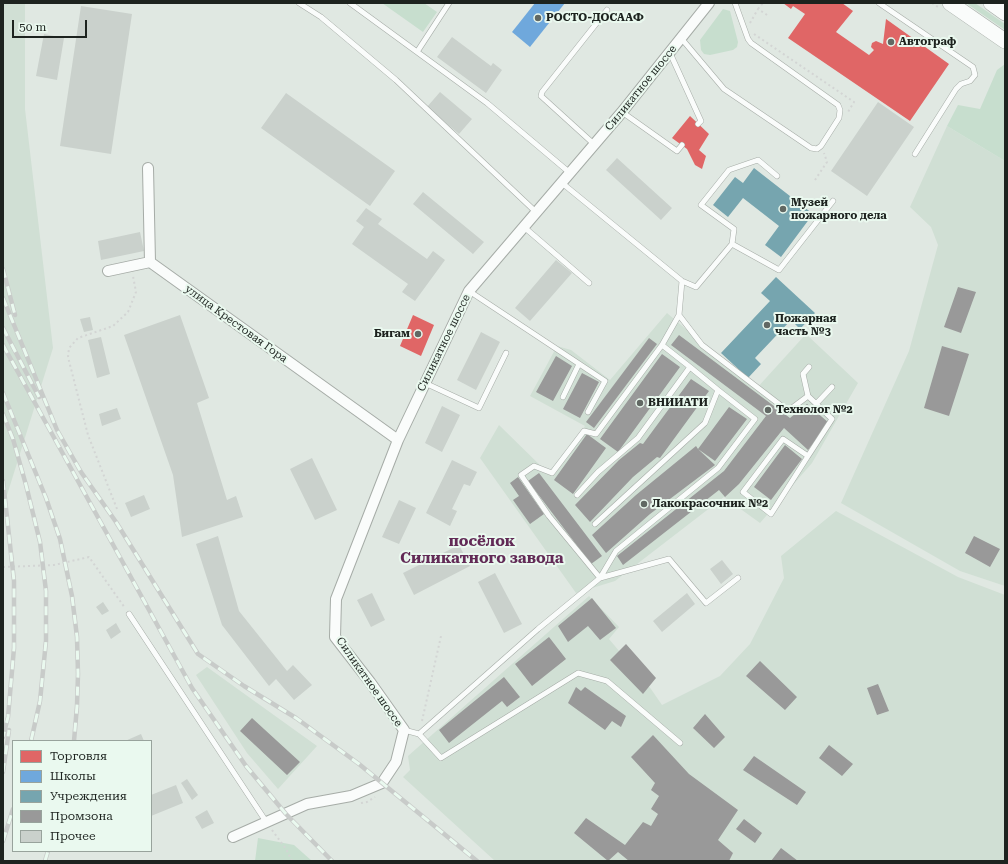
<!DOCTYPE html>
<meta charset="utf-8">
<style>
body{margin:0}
#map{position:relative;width:1008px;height:864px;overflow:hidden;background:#e0e8e2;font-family:"Roboto Serif",serif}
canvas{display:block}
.frame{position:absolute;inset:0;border:4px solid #1d231f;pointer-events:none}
.legend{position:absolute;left:12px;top:740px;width:140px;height:112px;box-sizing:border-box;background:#eaf9ef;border:1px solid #98a39c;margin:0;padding:5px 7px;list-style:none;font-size:12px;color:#1d231f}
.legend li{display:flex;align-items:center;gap:8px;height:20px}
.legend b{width:20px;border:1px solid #98a39c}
.scale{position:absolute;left:12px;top:20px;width:75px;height:18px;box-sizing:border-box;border:2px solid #1d231f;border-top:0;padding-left:5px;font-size:12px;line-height:14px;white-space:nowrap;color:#1d231f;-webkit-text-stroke:3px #eaf9ef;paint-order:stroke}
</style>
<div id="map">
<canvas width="1008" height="864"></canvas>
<div class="frame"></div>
<ul class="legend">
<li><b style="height:11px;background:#e06666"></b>Торговля</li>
<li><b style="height:11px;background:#6fa8dc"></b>Школы</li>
<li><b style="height:11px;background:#76a5af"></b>Учреждения</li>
<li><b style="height:11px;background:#999"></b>Промзона</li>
<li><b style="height:11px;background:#cad1cc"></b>Прочее</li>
</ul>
<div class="scale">50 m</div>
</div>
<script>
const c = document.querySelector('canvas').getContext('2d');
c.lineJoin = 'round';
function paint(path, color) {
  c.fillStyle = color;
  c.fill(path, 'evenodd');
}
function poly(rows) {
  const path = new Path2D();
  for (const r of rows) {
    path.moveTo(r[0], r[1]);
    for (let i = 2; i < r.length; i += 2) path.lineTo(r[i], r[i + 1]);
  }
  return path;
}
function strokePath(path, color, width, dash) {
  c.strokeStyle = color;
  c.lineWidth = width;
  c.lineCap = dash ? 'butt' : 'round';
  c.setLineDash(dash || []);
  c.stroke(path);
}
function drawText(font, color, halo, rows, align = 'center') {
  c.font = font + ' "Roboto Serif",serif';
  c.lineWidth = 4;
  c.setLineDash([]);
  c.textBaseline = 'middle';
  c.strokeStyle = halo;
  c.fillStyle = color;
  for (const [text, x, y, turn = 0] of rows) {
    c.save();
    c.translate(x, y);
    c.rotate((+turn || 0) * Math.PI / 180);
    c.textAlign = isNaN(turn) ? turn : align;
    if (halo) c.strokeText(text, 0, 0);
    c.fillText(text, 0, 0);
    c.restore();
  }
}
const built = poly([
 [3,3,25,3,25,109,53,348,3,508],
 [947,126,1005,161,1005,586,960,571,841,503,909,351,938,245,931,227,910,207],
 [667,313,756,389,806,334,858,383,812,463,760,523,724,497,615,581,576,593,480,458,499,425,548,473,585,426,530,396,557,346,571,350,610,380],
 [836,511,958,577,1005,595,1005,861,495,861,403,777,410,770,408,756,589,596,619,627,609,639,651,689,662,705,720,676,750,644,784,578,781,556],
 [207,667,317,746,278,789,247,753,196,675]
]);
const green = poly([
 [382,3,424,3,437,12,423,32],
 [966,3,975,3,1005,24,1005,30],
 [723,9,730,11,738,42,737,47,733,50,710,55,704,54,701,50,700,40],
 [1005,64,1005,161,947,126,958,105,980,109,997,70],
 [258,838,294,845,312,861,255,861]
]);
const shops = poly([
 [783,3,842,3,853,11,836,32,869,55,874,50,871,47,872,43,876,41,883,44,886,19,949,64,910,121,788,38,805,14,793,6,791,9],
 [690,116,709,134,699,150,706,156,702,169,695,165,687,149,672,138],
 [413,315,434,325,421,356,400,346]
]);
const schools = poly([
 [535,3,565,3,530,47,512,32]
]);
const public = poly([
 [754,168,813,214,781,257,765,245,779,226,743,198,728,217,713,205,735,177,743,183],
 [776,277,815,313,800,329,791,320,755,358,761,364,748,378,721,353,770,301,761,293]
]);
const industry = poly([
 [958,287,976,292,961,333,944,327],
 [679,335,790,418,807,404,829,423,808,450,784,428,739,484,725,497,719,490,623,565,617,556,724,471,766,416,671,345],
 [649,338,657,344,594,428,586,422],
 [942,346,969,354,949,416,924,408],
 [662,354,680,367,618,452,600,439],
 [556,356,572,366,553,401,536,392],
 [582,373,599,382,580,418,563,409],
 [691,379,709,391,660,458,657,457,633,477,590,522,575,505,619,460,640,443,643,444],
 [729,407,747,419,715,461,698,449,715,465,650,514,606,553,592,535,636,495,696,446,698,449],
 [587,434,606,448,573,494,554,480],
 [785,445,802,459,771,500,754,487],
 [539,473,602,556,591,564,528,481],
 [518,477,544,514,530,524,513,500,519,496,510,483],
 [974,536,1000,549,990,567,965,553],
 [592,598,616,628,600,640,588,626,568,642,558,626],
 [549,637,566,659,532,686,515,664],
 [626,644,656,678,643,694,610,660],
 [760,661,797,697,785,710,746,676],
 [504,677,520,697,507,707,502,701,449,743,439,730],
 [878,684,889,711,877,715,867,688],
 [576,687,581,691,585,687,626,716,621,727,612,721,605,730,568,703],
 [705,714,725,737,714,748,693,728],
 [252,718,300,762,287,775,240,731],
 [653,735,689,774,738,810,718,840,733,853,729,861,629,861,618,852,608,861,574,833,586,818,625,845,643,822,651,826,658,814,651,809,659,796,651,790,655,783,631,757],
 [829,745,853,764,842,776,819,758],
 [754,756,806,792,797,805,743,770],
 [744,819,762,833,755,843,736,829],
 [781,848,798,861,771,861]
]);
const building = poly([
 [81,6,132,14,111,154,60,146],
 [44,34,64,38,57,80,36,76],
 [452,37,491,66,493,63,502,70,486,93,437,57],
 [440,92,472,119,459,134,427,107],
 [286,93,395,171,370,206,261,128],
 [878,102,914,127,867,196,831,171],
 [617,158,672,208,661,220,606,170],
 [423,192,484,242,473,254,413,204],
 [366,208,382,219,378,224,427,259,433,251,445,260,415,301,402,292,408,284,352,244,364,227,356,221],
 [140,232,144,251,101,260,98,241],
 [556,260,572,273,530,321,515,308],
 [180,315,209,398,197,403,227,500,236,496,243,517,182,537,173,475,124,335],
 [90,317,93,330,84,332,80,319],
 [481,332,500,342,476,390,457,380],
 [101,337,110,374,97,378,88,340],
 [442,406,460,415,442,452,425,443],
 [117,408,121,419,102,426,99,414],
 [312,458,337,510,315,520,290,469],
 [452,460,477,472,470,486,464,484,452,509,457,511,450,526,426,513],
 [144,495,150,509,131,517,125,503],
 [399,500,416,508,399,544,382,537],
 [218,536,239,611,287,671,293,665,312,685,294,700,276,679,269,686,222,625,196,544],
 [459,545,470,566,414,595,403,573],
 [722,560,733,574,721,584,710,569],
 [495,573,522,624,504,633,478,582],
 [372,593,385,620,371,627,357,600],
 [687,593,695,604,662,632,653,621],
 [103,602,109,611,102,615,96,607],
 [116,623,121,632,111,639,106,630],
 [141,734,144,741,125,741],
 [187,779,198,795,192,800,181,783],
 [176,785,183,803,151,816,151,795],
 [207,810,214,823,202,829,195,817]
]);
const path = poly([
 [932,3,938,7],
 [758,9,763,3],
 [750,23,758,9,767,15],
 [754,34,854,102,848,112],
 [815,180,827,162,824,153],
 [117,509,88,435,68,357,69,348,78,338,113,326,128,312,136,292,133,276],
 [3,567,54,565,89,557,125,608],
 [422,721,441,636],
 [361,803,367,802,375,797],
 [272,830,286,849,292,861]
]);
const service = poly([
 [299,3,321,17,396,80,537,213],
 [350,3,487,103,570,173],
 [879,3,973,67,975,75,970,81,961,84,956,89,915,154],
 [681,38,724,89,811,148,817,149,821,146,839,118,840,110,838,105,751,43,748,39,735,3],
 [417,52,449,3],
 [670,53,701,121,698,124],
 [622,112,677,151,682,145],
 [595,145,541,96,542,92,607,10],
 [562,183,682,281,696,287,732,244,779,270,833,201],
 [524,227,589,283],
 [732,244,734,229,701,205,729,170,758,160,777,176],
 [682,281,679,315,662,345,596,434,584,431,552,473,534,466,521,475,549,516,600,578,616,551,718,468,755,419,718,390],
 [469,291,605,381,588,412],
 [679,315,702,345,788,411,808,396,803,374,809,367],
 [425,383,479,408,506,353],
 [808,396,832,419,808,456,783,439,743,492,771,514,808,456],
 [563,397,579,364],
 [816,404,832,387],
 [577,495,598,472,638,438,690,367,662,345],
 [595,524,705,423,718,390,690,367],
 [129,614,267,823],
 [404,730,419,734,538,629,600,578,669,559,706,603,738,578],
 [419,734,441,758,578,673,607,681,680,743]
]);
const minor = poly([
 [148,168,150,262,398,440],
 [108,271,150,262],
 [233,837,307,804,351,796,382,783,396,762,404,730,370,682,335,637,336,599,398,440,469,291,622,112,709,3]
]);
const primary = poly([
 [950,3,1005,41],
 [991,3,1005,13]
]);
const rail = poly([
 [3,269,15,315],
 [3,298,57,430,81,472,116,522,198,654,244,686,296,718,359,764,477,861],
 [3,328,39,397],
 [3,345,192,688,246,766,286,814,332,861],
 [3,393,46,498,60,539,72,596,77,637,78,674,77,706,74,741],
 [3,414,13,439,26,485,40,542,46,591,46,641,40,701,31,741],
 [3,481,14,581,14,648,8,717,3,737],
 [3,772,9,730],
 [3,841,13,809],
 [45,861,48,851]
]);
const markers = [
 [538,18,4,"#616863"],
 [891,42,4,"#616863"],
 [783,209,4,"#616863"],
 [767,325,4,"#616863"],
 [418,334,4,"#616863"],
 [640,403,4,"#616863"],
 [768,410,4,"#616863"],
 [644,504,4,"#616863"]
];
const poiNames = [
 ["РОСТО-ДОСААФ",546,18],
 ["Автограф",899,42],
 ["Музей",791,203],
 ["пожарного дела",791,216],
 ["Пожарная",775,319],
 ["часть №3",775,332],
 ["Бигам",410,334,"right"],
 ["ВНИИАТИ",648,403],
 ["Технолог №2",776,410],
 ["Лакокрасочник №2",652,504]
];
const streetNames = [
 ["Силикатное шоссе",641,88,-51],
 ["улица Крестовая Гора",236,324,36],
 ["Силикатное шоссе",444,343,-64],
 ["Силикатное шоссе",369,682,55]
];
const districtNames = [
 ["посёлок",482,542],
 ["Силикатного завода",482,559]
];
paint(built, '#d0dfd4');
paint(green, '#c7dece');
paint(shops, '#e06666');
paint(schools, '#6fa8dc');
paint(public, '#76a5af');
paint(industry, '#999');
paint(building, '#cad1cc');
strokePath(service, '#a6aca7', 6);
strokePath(minor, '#a6aca7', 12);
strokePath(primary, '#a6aca7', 16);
strokePath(path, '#d3d5d4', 2, [2, 3]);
strokePath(service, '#fafcfb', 5);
strokePath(minor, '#fafcfb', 10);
strokePath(primary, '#fafcfb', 15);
strokePath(rail, '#c8cbc9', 4.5);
strokePath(rail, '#eaf9ef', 3, [9]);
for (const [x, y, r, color] of markers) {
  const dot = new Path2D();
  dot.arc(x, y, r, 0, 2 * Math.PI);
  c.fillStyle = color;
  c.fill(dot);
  strokePath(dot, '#eaf9ef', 1.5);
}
drawText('bold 11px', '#1d231f', '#eaf9ef', poiNames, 'left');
drawText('11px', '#1d231f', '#eaf9ef', streetNames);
drawText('bold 15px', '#622a56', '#eaf9ef', districtNames);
</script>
